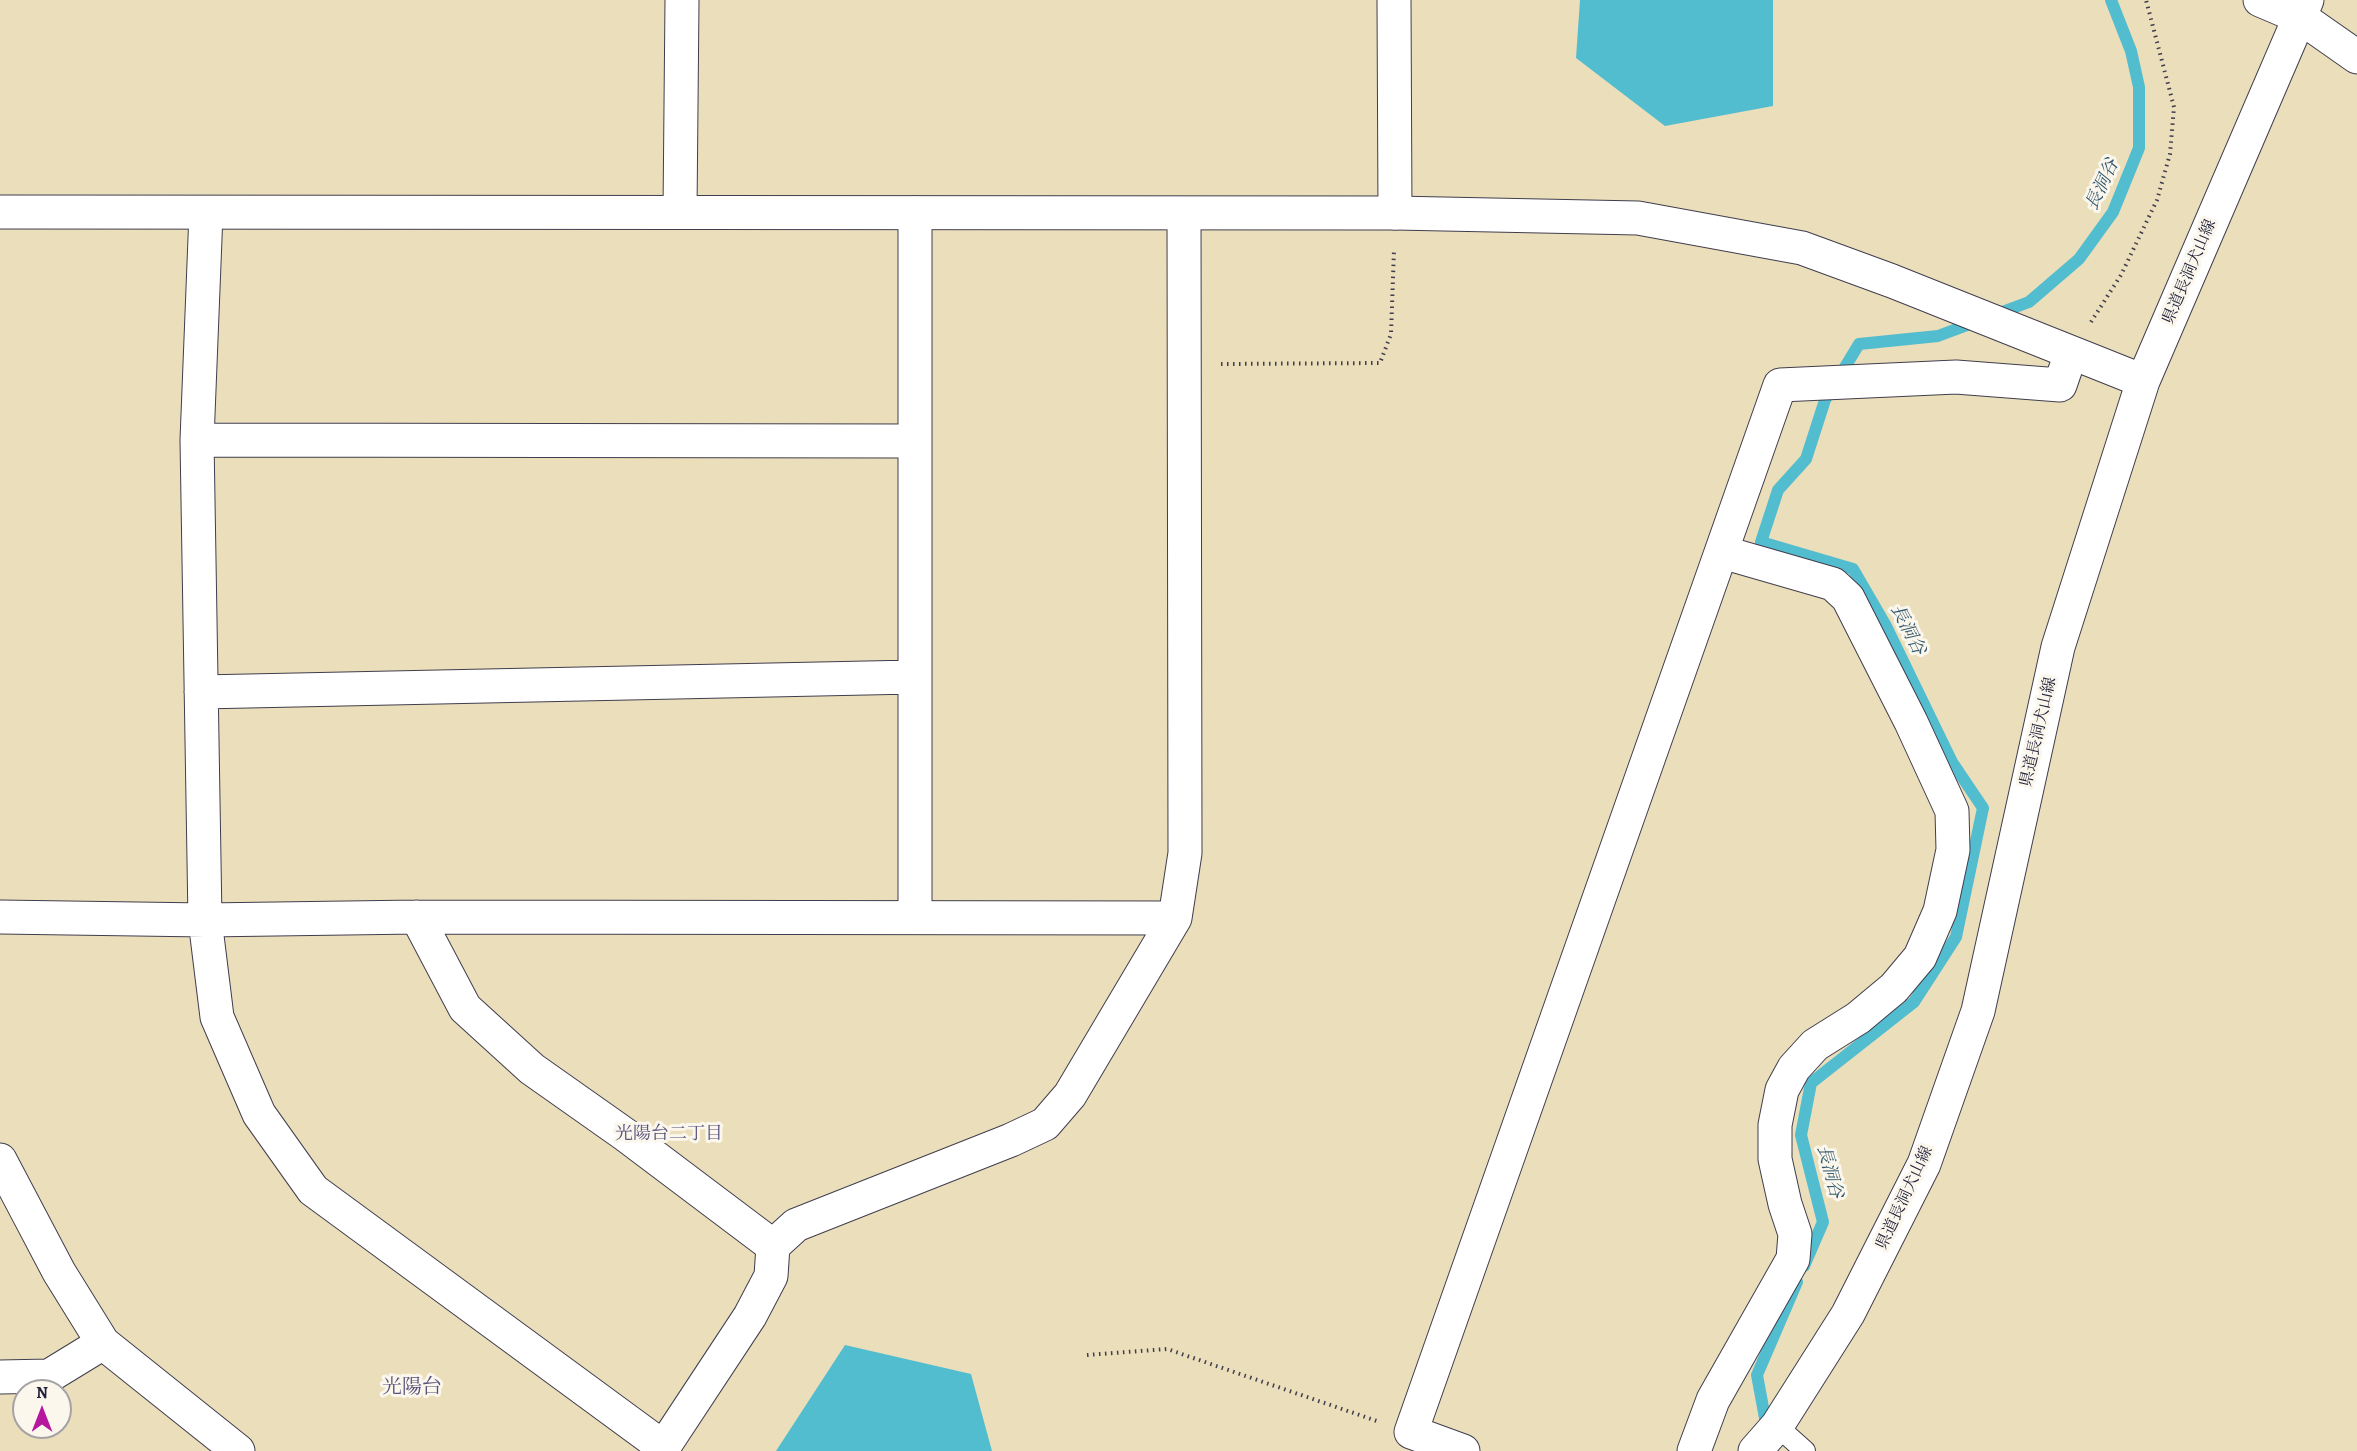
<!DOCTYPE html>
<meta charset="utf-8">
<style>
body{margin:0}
#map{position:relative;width:2357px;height:1451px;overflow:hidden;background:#ebdeba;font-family:Alegreya,serif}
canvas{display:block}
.north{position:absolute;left:12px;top:1379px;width:60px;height:60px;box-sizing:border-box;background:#fbf7ec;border:2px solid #a4a2a5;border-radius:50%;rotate:0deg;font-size:16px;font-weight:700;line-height:24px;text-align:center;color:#22223b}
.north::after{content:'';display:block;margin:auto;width:21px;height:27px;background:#b5179e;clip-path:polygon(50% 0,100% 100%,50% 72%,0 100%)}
</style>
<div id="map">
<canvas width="2357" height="1451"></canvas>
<div class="north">N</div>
</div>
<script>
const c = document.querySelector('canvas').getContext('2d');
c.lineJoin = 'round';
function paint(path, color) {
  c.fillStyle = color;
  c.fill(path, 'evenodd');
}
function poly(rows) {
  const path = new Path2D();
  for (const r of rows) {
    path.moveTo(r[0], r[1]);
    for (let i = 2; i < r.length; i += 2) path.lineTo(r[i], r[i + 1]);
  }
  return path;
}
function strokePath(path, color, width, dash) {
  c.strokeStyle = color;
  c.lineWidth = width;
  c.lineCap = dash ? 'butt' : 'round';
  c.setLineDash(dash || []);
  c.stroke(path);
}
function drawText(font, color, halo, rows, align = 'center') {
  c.font = font + ' Alegreya,"Noto Serif JP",serif';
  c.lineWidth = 6;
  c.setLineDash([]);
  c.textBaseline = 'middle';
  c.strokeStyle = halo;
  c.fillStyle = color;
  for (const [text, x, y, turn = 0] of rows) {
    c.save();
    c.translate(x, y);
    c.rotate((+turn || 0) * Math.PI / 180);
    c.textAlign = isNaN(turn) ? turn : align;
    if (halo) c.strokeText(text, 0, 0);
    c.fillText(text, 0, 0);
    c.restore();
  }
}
const water = poly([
 [1580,0,1773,0,1773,106,1665,126,1576,58],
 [845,1345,971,1374,992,1451,776,1451]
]);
const stream = poly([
 [1994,315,2029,302,2079,259,2113,212,2139,148,2139,87,2131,51,2111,0],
 [1804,1266,1823,1222,1801,1135,1811,1083,1914,1002,1956,937,1983,808,1952,762,1886,626,1853,569,1761,542,1778,490,1806,459,1825,400,1859,344,1938,336,1978,321],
 [1767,1429,1757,1375,1797,1282]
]);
const path = poly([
 [2091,322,2121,275,2157,200,2170,154,2174,107,2146,0],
 [1221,364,1380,363,1391,334,1394,250],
 [1087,1355,1167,1349,1377,1421]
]);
const lane = poly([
 [1777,1426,1805,1451]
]);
const street = poly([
 [1394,0,1395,213],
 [2260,0,2300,17,2357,57],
 [680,212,682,0],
 [206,213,197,440,205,920,217,1017,259,1114,313,1190,663,1447],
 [915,213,915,917],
 [197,440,914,441],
 [201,692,914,677],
 [0,917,205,920,417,917,1175,918],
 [417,917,465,1008,532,1069,627,1136,773,1246],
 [0,1377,49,1376,103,1343],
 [661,1451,750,1316,771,1276,773,1246,796,1225,1011,1140,1045,1124,1070,1095,1175,918,1185,853,1184,214],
 [1463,1451,1411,1432,1780,385,1956,377,2060,385,2071,353],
 [1694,1451,1713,1400,1793,1259,1795,1234,1785,1204,1775,1159,1775,1125,1782,1090,1794,1068,1815,1045,1858,1018,1894,988,1920,957,1940,911,1953,850,1952,811,1911,722,1848,598,1833,584,1722,552]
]);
const secondary = poly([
 [0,212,1395,213,1638,218,1802,248,1892,281,2143,381],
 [0,1160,59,1272,103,1343,238,1451],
 [1755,1451,1777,1426,1848,1314,1924,1164,1978,1011,2058,647,2143,381,2307,0]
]);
const streetNames = [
 ["県道長洞犬山線",2190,272,-67],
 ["県道長洞犬山線",2039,732,-77],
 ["県道長洞犬山線",1905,1198,-65]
];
const waterNames = [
 ["長洞谷",2103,185,-65],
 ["長洞谷",1907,630,63],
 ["長洞谷",1829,1172,75]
];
const neighbourhoodNames = [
 ["光陽台二丁目",669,1135]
];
const quarterNames = [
 ["光陽台",412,1388]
];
paint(water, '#53bdd0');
strokePath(stream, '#53bdd0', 12);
strokePath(lane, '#403e4e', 22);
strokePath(street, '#403e4e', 35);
strokePath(secondary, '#403e4e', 35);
strokePath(path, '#403e4e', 4, [1.5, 4.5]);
strokePath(lane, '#fff', 20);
strokePath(street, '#fff', 33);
strokePath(secondary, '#fff', 33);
drawText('16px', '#22223b', '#fbf7ec', streetNames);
drawText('italic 18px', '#33586f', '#fbf7ec', waterNames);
drawText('18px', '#56517c', '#fbf7ec', neighbourhoodNames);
drawText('20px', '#56517c', '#fbf7ec', quarterNames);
</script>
